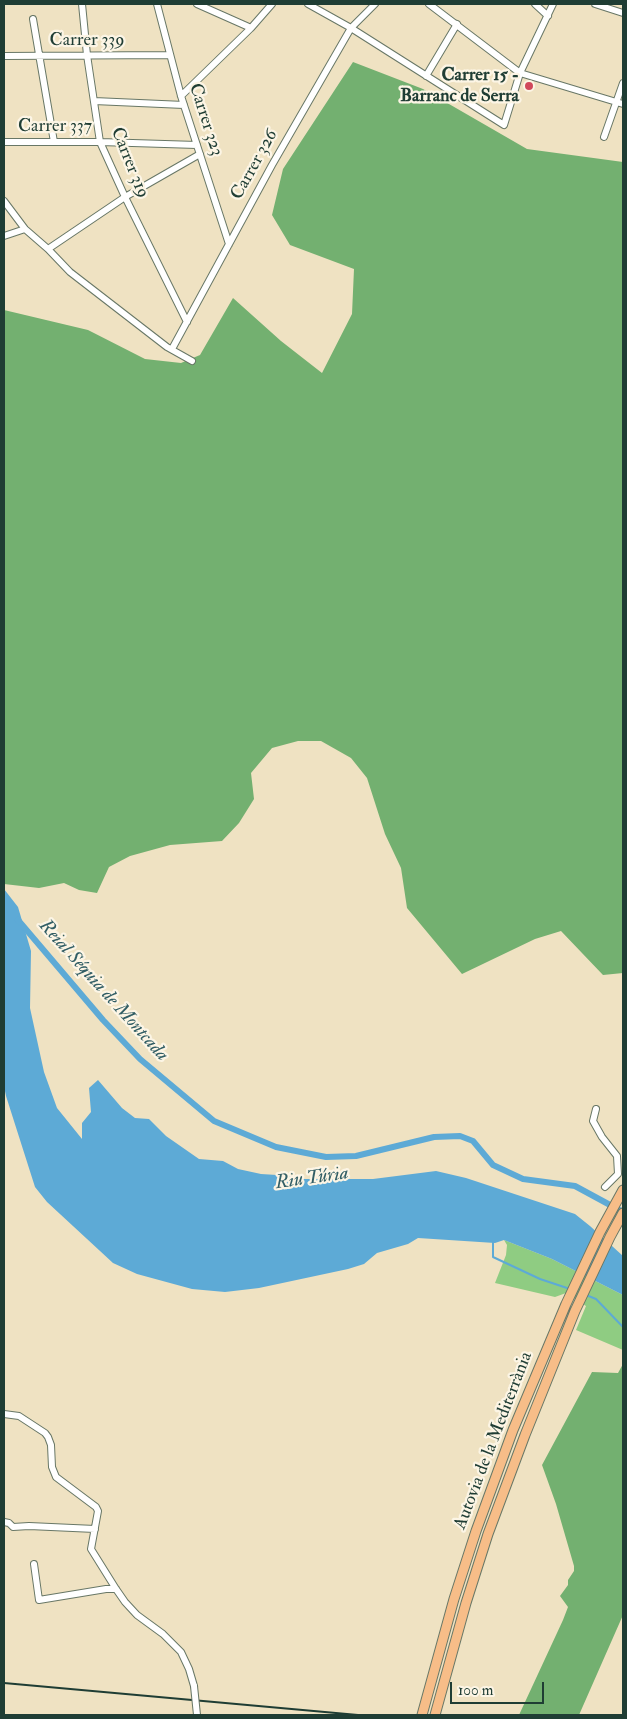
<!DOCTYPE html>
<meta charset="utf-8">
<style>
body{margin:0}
#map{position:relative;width:627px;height:1719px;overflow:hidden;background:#efe2c2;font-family:"IM FELL Double Pica",serif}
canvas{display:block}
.frame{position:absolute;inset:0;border:5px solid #1f3d34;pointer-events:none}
.scale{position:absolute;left:450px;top:1682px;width:94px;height:22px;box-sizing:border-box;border:2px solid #1f3d34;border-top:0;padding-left:6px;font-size:15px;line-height:18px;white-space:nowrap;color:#1f3d34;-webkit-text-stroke:4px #fcf5e5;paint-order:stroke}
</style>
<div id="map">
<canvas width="627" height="1719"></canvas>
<div class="frame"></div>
<div class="scale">100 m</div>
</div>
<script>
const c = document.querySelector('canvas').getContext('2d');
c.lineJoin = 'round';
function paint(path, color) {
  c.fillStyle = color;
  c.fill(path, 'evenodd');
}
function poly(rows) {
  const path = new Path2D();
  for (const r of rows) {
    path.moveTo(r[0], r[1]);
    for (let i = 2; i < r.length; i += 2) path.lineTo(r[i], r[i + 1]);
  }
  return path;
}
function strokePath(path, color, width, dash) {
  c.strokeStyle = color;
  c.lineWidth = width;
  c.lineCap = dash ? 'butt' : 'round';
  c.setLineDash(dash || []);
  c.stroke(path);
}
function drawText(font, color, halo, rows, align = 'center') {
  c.font = font + ' "IM FELL Double Pica",serif';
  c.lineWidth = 4.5;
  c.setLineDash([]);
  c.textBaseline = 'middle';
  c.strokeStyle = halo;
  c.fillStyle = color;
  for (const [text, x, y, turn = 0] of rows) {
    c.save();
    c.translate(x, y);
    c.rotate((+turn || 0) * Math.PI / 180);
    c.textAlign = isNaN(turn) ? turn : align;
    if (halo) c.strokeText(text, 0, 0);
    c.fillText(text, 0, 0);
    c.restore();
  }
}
const green = poly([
 [504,1240,552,1259,623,1295,623,1350,576,1330,586,1306,566,1293,555,1297,495,1283,506,1255,507,1245]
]);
const forest = poly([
 [353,62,423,89,527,149,623,162,623,973,603,975,561,931,535,939,462,974,407,908,401,868,385,834,367,778,351,758,321,741,298,741,272,748,251,773,254,799,239,823,222,841,170,845,130,856,109,867,97,893,79,890,64,883,39,888,4,884,4,310,88,330,145,359,181,363,200,355,233,298,281,341,322,373,352,314,354,269,290,245,272,215,283,169],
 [623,1364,623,1615,579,1715,519,1715,563,1620,568,1607,560,1596,568,1585,568,1580,574,1571,574,1566,556,1504,542,1465,592,1372,618,1373]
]);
const water = poly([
 [4,889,18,907,31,951,30,1008,44,1072,57,1108,82,1139,82,1123,91,1112,89,1088,98,1080,122,1108,135,1118,149,1119,166,1136,199,1159,223,1161,238,1169,261,1174,293,1176,304,1179,373,1179,436,1171,466,1178,575,1214,590,1226,623,1256,623,1295,552,1259,504,1240,495,1243,418,1238,408,1244,377,1253,364,1264,348,1269,259,1288,225,1292,192,1289,137,1274,113,1263,47,1202,35,1187,6,1096,4,1086]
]);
const stream = poly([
 [493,1242,493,1257,540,1279,570,1289],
 [586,1295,596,1299,623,1327]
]);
const canal = poly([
 [18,920,103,1020,140,1059,214,1121,276,1147,326,1157,356,1156,434,1137,460,1136,473,1141,493,1165,523,1179,575,1186,623,1212]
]);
const minor = poly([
 [82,4,87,55,100,142,125,197,187,322],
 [157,4,181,96,229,244],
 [197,4,251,28],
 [308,4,351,28,504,125,520,73,553,4],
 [429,4,520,73,623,104],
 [535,4,548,16],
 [595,4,623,13],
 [33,19,54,142],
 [4,56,170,55],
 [426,76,457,24],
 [181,96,251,28,272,4],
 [94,101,184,105],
 [604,137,623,83],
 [4,142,100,142,197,145],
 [4,201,25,229,48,249,70,272,167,347,192,361],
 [4,236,25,229],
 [48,249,125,197,200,154],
 [172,349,272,165,351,28,375,4],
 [596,1109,593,1121,602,1137,617,1156,618,1174,605,1187],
 [4,1414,19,1416,45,1433,48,1437,51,1445,52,1467,56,1477,96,1507,98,1511,91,1549,116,1589,125,1602,137,1615,163,1634,181,1652,189,1669,194,1686],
 [4,1522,9,1523,13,1527,29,1526,95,1529],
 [34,1564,39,1600,106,1589,116,1589]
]);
const highway = poly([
 [422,1715,454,1599,476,1531,513,1430,566,1304,600,1232,623,1190],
 [435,1715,466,1603,488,1534,525,1435,575,1311,610,1237,623,1213]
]);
const rail = poly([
 [4,1683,358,1715]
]);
const minorBridge = poly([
 [194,1686,197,1715]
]);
const markers = [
 [529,86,5,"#d1495b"]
];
const streetNames = [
 ["Carrer 339",87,41],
 ["Carrer 323",205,120,72],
 ["Carrer 337",55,127],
 ["Carrer 319",129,163,68],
 ["Carrer 326",255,165,-61],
 ["Autovia de la Mediterrània",494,1441,-69]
];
const poiNames = [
 ["Carrer 15 -",519,76],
 ["Barranc de Serra",519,97]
];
const waterNames = [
 ["Reial Séquia de Montcada",103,991,48],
 ["Riu Túria",312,1179,-8]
];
paint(green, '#8fcc82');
paint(forest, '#73b070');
paint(water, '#5daad6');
strokePath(stream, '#5daad6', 2);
strokePath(canal, '#5daad6', 6);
strokePath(minor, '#687766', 8);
strokePath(highway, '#687766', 11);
strokePath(minor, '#fff', 6);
strokePath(highway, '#f7bd88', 9);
strokePath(rail, '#1f3d34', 2);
strokePath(minorBridge, '#687766', 8, []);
strokePath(minorBridge, '#fff', 6);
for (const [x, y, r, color] of markers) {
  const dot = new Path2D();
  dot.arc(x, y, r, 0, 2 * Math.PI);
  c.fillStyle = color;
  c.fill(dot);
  strokePath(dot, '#fcf5e5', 2);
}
drawText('18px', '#1f3d34', '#fcf5e5', streetNames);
drawText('bold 18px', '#1f3d34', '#fcf5e5', poiNames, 'right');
drawText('italic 19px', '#325e65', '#fcf5e5', waterNames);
</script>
